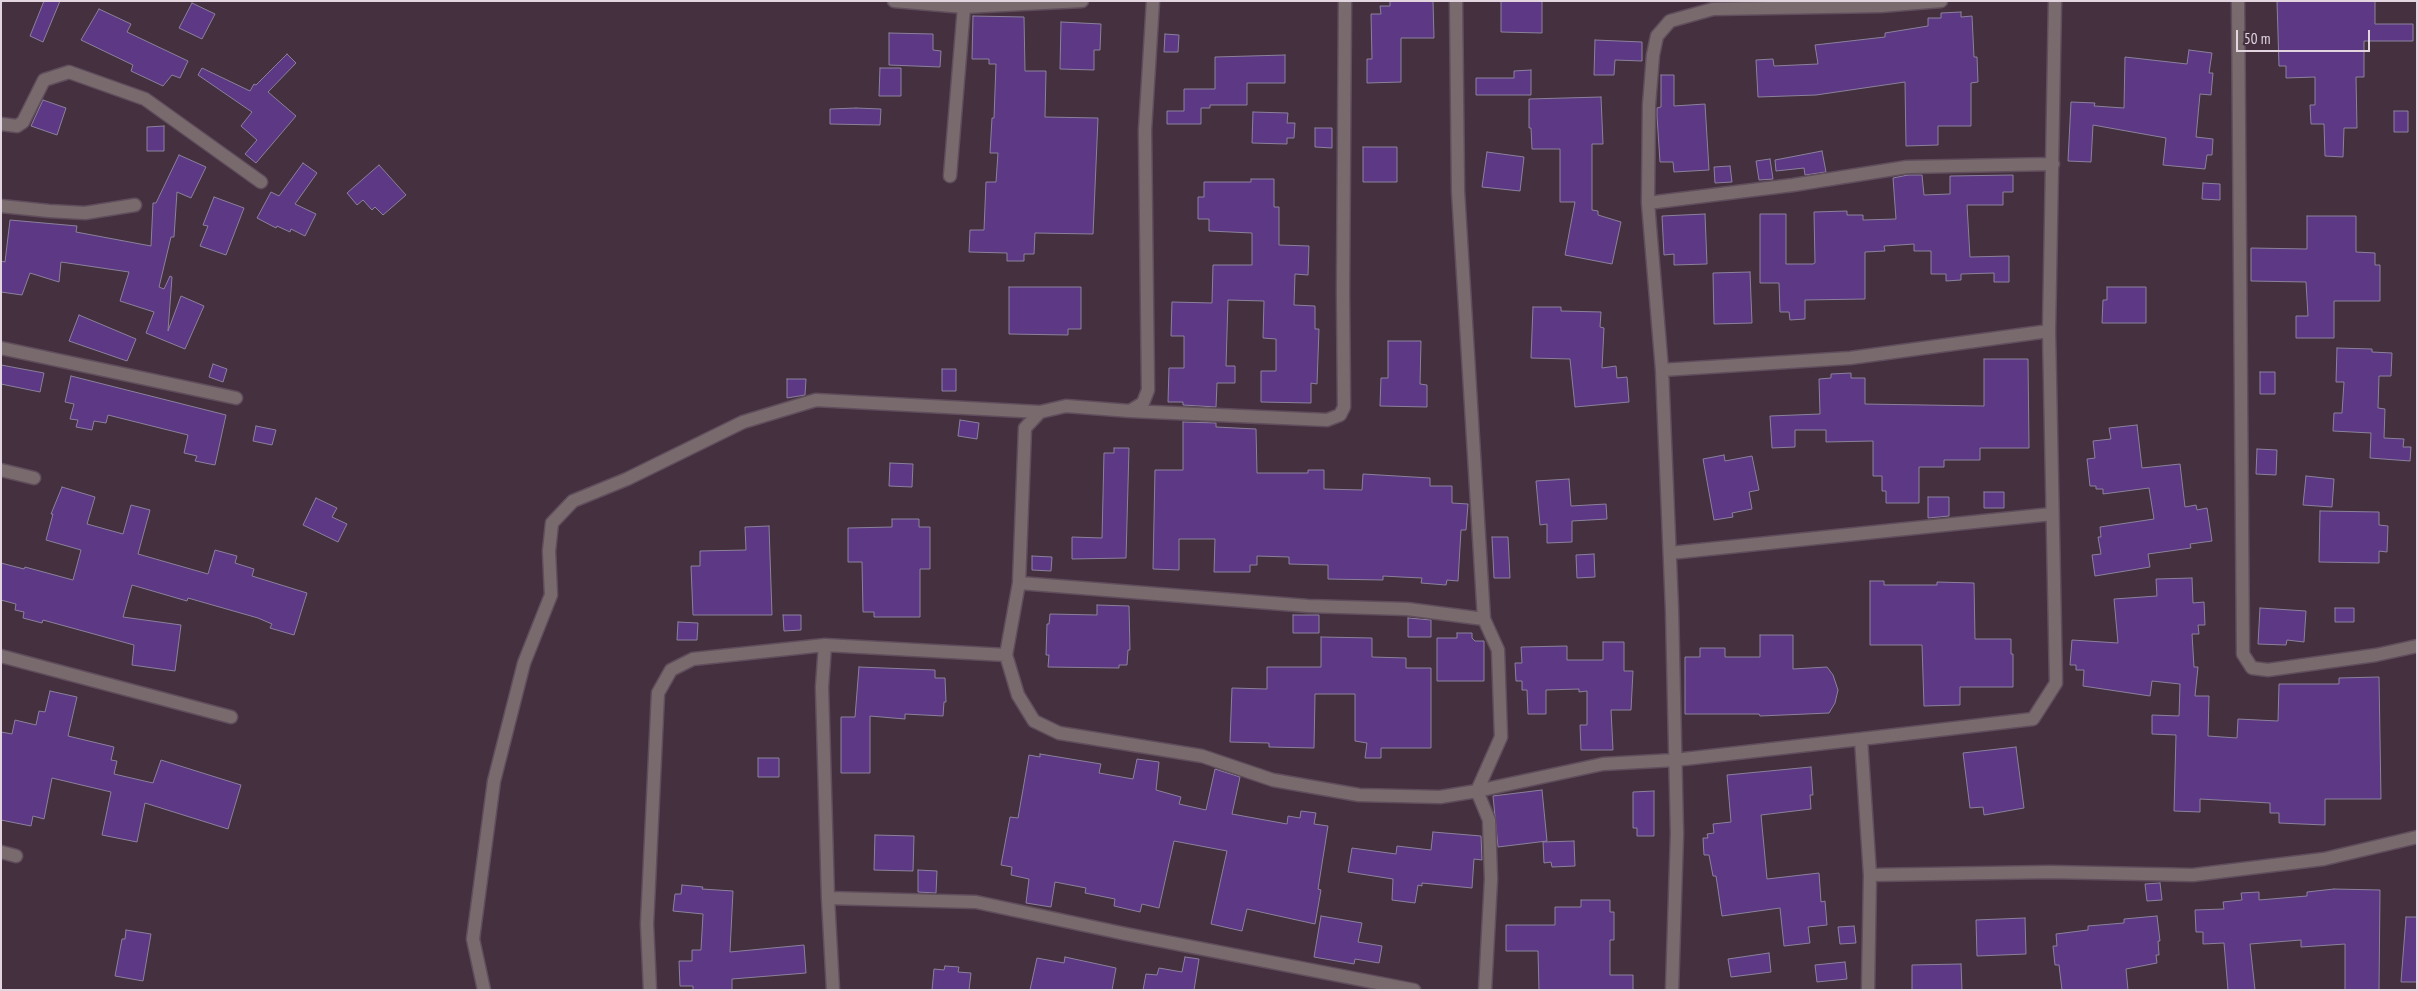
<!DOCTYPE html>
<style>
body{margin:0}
#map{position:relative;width:2418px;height:991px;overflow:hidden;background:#453040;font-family:"PT Sans Narrow",sans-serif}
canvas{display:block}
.frame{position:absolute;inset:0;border:2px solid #e2d5df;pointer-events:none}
.scale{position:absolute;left:2236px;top:30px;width:134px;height:22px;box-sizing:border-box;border:2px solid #e2d5df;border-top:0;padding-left:6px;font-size:15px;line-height:18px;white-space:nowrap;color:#e2d5df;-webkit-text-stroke:4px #453040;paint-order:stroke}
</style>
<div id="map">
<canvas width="2418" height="991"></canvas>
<div class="frame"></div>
<div class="scale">50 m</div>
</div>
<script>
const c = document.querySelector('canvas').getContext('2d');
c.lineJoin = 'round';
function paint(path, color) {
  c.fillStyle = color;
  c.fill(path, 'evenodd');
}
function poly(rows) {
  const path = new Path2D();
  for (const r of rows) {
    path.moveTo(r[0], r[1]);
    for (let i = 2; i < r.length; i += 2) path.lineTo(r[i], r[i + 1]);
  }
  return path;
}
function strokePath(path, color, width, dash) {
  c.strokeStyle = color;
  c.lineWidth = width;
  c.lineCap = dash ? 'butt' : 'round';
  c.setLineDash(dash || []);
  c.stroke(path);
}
const building = poly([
 [44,1,60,1,43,42,30,36,44,1],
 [1390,1,1433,1,1434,38,1401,38,1401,82,1367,83,1367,59,1372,59,1371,14,1381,14,1380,6,1390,6,1390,1],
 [1501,1,1542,1,1542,33,1501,32,1501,1],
 [2277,1,2375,1,2375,24,2413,24,2413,41,2364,41,2364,77,2356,77,2357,128,2344,128,2343,157,2325,156,2324,124,2311,124,2310,105,2315,105,2315,77,2286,78,2286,66,2279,66,2277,1],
 [192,3,215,14,202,39,179,28,192,3],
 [99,9,131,24,127,32,188,61,180,78,172,75,163,86,131,71,133,65,81,40,99,9],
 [1961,12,1961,17,1972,16,1974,57,1977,57,1978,82,1971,83,1971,126,1938,126,1938,145,1906,146,1905,82,1816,95,1758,97,1756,60,1773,59,1774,66,1818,64,1815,45,1885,37,1885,33,1928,26,1928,18,1941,18,1941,13,1961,12],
 [973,16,1024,17,1025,71,1046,71,1045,117,1098,118,1093,234,1035,233,1034,254,1024,254,1024,261,1007,261,1007,253,969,252,970,230,984,230,986,182,996,182,998,153,990,153,992,118,994,118,996,64,989,64,989,59,972,59,973,16],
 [1061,22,1101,24,1100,50,1094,50,1094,70,1060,69,1061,22],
 [889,33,933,34,933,50,941,51,940,67,889,65,889,33],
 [1165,34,1179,35,1178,52,1164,52,1165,34],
 [1595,40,1642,42,1642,61,1615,60,1614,75,1594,75,1595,40],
 [2189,50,2212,53,2209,73,2213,73,2211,95,2200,94,2196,137,2213,139,2212,155,2207,155,2205,169,2163,165,2166,138,2093,125,2091,162,2068,161,2071,102,2095,103,2094,106,2124,108,2125,57,2187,64,2189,50],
 [287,54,296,63,268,92,296,116,256,163,245,154,257,140,241,126,252,112,198,75,202,68,250,91,254,84,256,85,287,54],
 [1285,55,1285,83,1247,83,1247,105,1210,105,1210,108,1201,108,1201,124,1167,124,1167,111,1184,111,1184,89,1215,89,1215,57,1285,55],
 [880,68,901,68,901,96,879,96,880,68],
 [1531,70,1531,95,1476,95,1476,78,1514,78,1514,71,1531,70],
 [1661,75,1674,75,1674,106,1705,104,1709,170,1674,172,1673,162,1660,162,1657,116,1657,108,1661,107,1661,75],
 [1601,97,1603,144,1592,144,1592,210,1598,211,1598,215,1621,222,1612,264,1565,255,1575,202,1560,202,1560,149,1532,149,1531,128,1529,128,1529,99,1601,97],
 [43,100,66,108,57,135,31,126,43,100],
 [856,108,881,109,880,125,830,124,830,109,856,108],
 [2394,111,2408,111,2408,132,2394,132,2394,111],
 [1253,112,1288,113,1287,123,1295,123,1294,138,1287,138,1287,144,1252,143,1253,112],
 [164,126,164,151,147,151,147,127,164,126],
 [1315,128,1332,128,1332,148,1315,147,1315,128],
 [1363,147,1397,147,1397,182,1363,182,1363,147],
 [1822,151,1826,172,1805,175,1804,168,1776,171,1775,160,1822,151],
 [1487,152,1524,157,1520,191,1482,187,1487,152],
 [179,155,206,167,191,198,177,192,174,237,171,237,159,287,164,289,170,276,172,277,168,331,181,296,204,306,185,349,146,333,154,312,120,301,129,272,61,262,59,282,30,273,22,295,1,292,1,261,5,262,10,220,77,226,76,232,151,246,153,203,156,203,179,155],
 [1770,159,1773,179,1759,180,1756,161,1770,159],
 [303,163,317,173,295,204,316,214,305,236,291,229,290,232,277,226,276,228,257,218,271,192,279,196,303,163],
 [379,165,406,195,383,215,375,207,372,210,363,200,357,205,347,193,379,165],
 [1730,166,1732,182,1715,183,1714,167,1730,166],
 [1908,175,1922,175,1924,195,1950,194,1950,176,2013,175,2013,192,2003,192,2003,205,1967,205,1970,257,2009,256,2009,282,1994,282,1994,273,1961,274,1961,280,1946,281,1946,274,1931,274,1931,251,1914,251,1914,244,1884,246,1885,251,1865,252,1865,299,1805,300,1805,319,1790,320,1789,312,1780,312,1779,283,1760,283,1760,214,1786,214,1786,264,1813,264,1815,263,1814,212,1847,211,1847,215,1863,215,1863,220,1896,219,1893,178,1908,175],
 [1251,179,1274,179,1274,207,1279,207,1279,245,1309,246,1308,275,1295,274,1294,305,1315,306,1315,329,1319,329,1317,384,1311,383,1311,403,1261,402,1261,371,1276,371,1276,339,1263,338,1264,301,1228,300,1226,366,1235,366,1235,383,1217,383,1216,407,1183,405,1183,402,1168,402,1169,368,1184,368,1184,336,1171,336,1172,302,1212,303,1213,265,1252,265,1252,233,1209,231,1209,219,1198,219,1198,197,1204,197,1204,182,1251,182,1251,179],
 [2203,183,2220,184,2220,200,2202,199,2203,183],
 [214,197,244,208,226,255,200,246,208,226,203,225,214,197],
 [1705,214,1707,264,1674,265,1674,254,1664,255,1662,216,1705,214],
 [2307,216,2356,216,2356,252,2375,253,2375,265,2380,265,2380,301,2334,301,2334,338,2296,338,2296,316,2308,316,2306,282,2251,281,2251,248,2307,249,2307,216],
 [1750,272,1752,323,1714,324,1713,273,1750,272],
 [1009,287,1081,287,1081,329,1068,329,1068,335,1009,334,1009,287],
 [2107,287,2146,287,2146,323,2102,323,2103,300,2107,300,2107,287],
 [1533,307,1561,307,1561,311,1601,312,1600,327,1604,328,1602,368,1616,366,1617,378,1627,377,1629,402,1575,407,1570,359,1531,358,1533,307],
 [79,315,136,339,127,361,69,341,79,315],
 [1388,341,1421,341,1420,384,1427,385,1427,407,1380,406,1381,378,1388,378,1388,341],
 [2337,348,2372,349,2372,352,2392,353,2391,376,2379,376,2378,408,2385,409,2384,438,2404,439,2403,447,2411,447,2410,461,2370,458,2371,433,2333,431,2334,413,2342,413,2344,382,2336,382,2337,348],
 [1984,359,2028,359,2029,448,1980,448,1980,460,1944,460,1944,467,1919,467,1919,503,1886,503,1886,491,1882,491,1882,476,1873,476,1873,441,1826,442,1826,430,1795,430,1795,447,1772,448,1770,416,1820,414,1819,379,1831,378,1831,374,1851,373,1851,378,1865,378,1865,404,1984,406,1984,359],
 [213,364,227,369,223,382,209,377,213,364],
 [1,365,44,373,40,392,1,384,1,365],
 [942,369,956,369,956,391,942,391,942,369],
 [2260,372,2275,372,2275,394,2260,394,2260,372],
 [71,376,226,415,215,465,195,461,197,456,184,453,188,435,108,415,106,423,94,421,92,430,76,427,78,420,70,419,74,404,65,402,71,376],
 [787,379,806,379,805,395,787,398,787,379],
 [960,420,979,423,977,439,958,436,960,420],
 [1183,422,1216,423,1216,427,1256,429,1257,473,1308,473,1308,470,1324,470,1324,489,1362,490,1363,474,1430,478,1430,486,1452,486,1452,503,1468,504,1466,530,1461,530,1458,581,1447,580,1446,585,1421,583,1422,578,1401,577,1383,576,1383,580,1328,579,1328,565,1289,564,1289,557,1257,556,1257,565,1250,565,1250,572,1214,572,1215,539,1179,539,1179,570,1153,569,1155,470,1183,470,1183,422],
 [2137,425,2142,468,2180,464,2185,507,2196,505,2197,510,2207,508,2212,541,2190,544,2191,548,2148,554,2150,567,2095,576,2092,555,2101,554,2098,537,2101,537,2100,527,2154,519,2149,488,2103,494,2103,489,2096,489,2096,486,2090,486,2087,459,2095,458,2093,441,2111,439,2109,428,2137,425],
 [256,426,276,430,272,445,253,441,256,426],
 [1114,448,1129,448,1126,558,1072,559,1072,537,1102,538,1104,453,1114,453,1114,448],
 [2257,449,2277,450,2276,475,2256,474,2257,449],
 [1724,455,1725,461,1752,456,1759,490,1749,492,1752,509,1732,513,1733,517,1714,520,1703,459,1724,455],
 [890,463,913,464,912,487,889,486,890,463],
 [2306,476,2334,479,2332,507,2303,505,2306,476],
 [1569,479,1571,506,1606,504,1607,519,1572,521,1572,542,1547,543,1547,524,1540,525,1536,481,1569,479],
 [62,487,95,497,87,524,123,534,131,505,150,510,138,554,208,574,215,550,237,556,235,563,254,569,252,576,307,593,294,635,270,628,272,624,258,618,188,598,187,601,132,585,123,617,181,625,175,671,132,665,134,645,43,620,42,623,23,618,24,612,15,610,16,604,1,600,1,563,24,569,25,567,73,580,81,550,46,540,53,514,51,514,62,487],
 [1984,492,2004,492,2004,508,1984,508,1984,492],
 [1928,497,1949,497,1949,516,1928,518,1928,497],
 [316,498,337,508,332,517,347,524,338,542,303,525,316,498],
 [2320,511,2379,512,2379,525,2388,526,2387,552,2379,551,2379,563,2319,562,2320,511],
 [892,519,919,519,919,527,930,527,930,569,920,569,920,617,874,617,874,612,863,612,862,562,848,562,848,528,892,527,892,519],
 [769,526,772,615,693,615,691,566,700,566,700,551,746,550,745,527,769,526],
 [1492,537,1508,537,1510,578,1494,578,1492,537],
 [1594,554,1595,577,1577,578,1576,555,1594,554],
 [1032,556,1052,557,1051,571,1032,570,1032,556],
 [2192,578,2193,603,2204,602,2205,625,2198,625,2199,634,2192,634,2194,667,2198,667,2195,696,2209,696,2208,736,2237,738,2238,719,2278,721,2279,684,2339,684,2339,678,2379,677,2381,799,2325,799,2325,825,2279,823,2279,813,2270,813,2270,803,2200,799,2200,812,2174,811,2176,735,2152,734,2152,715,2179,716,2180,684,2152,681,2150,696,2083,686,2084,670,2076,670,2076,665,2070,665,2072,640,2118,643,2114,599,2157,596,2156,579,2192,578],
 [1870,581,1884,581,1884,585,1937,585,1937,582,1974,583,1975,639,2011,639,2011,654,2013,654,2013,687,1960,687,1960,705,1924,706,1922,645,1870,645,1870,581],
 [1097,605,1129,606,1130,650,1128,650,1127,665,1119,665,1119,668,1048,667,1049,655,1046,655,1047,624,1049,624,1050,614,1097,615,1097,605],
 [2260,608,2306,611,2304,642,2287,640,2286,645,2258,644,2260,608],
 [2335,608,2354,608,2354,622,2335,622,2335,608],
 [783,615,801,615,801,630,784,631,783,615],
 [1293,615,1319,615,1319,633,1293,633,1293,615],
 [1408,618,1431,620,1431,637,1408,637,1408,618],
 [678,622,698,623,697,640,677,640,678,622],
 [1457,633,1472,633,1472,638,1475,641,1484,641,1484,681,1437,681,1437,638,1457,638,1457,633],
 [1760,635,1793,635,1793,669,1827,667,1833,675,1838,690,1835,703,1829,713,1760,716,1759,714,1685,714,1685,657,1700,657,1700,648,1725,648,1725,657,1760,657,1760,635],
 [1321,637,1372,638,1372,657,1406,658,1406,668,1431,668,1431,748,1381,748,1381,758,1365,758,1367,743,1355,741,1355,694,1315,694,1314,748,1269,747,1269,743,1230,742,1232,688,1267,689,1267,667,1321,667,1321,637],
 [1603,642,1624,642,1624,671,1633,671,1631,710,1611,710,1613,750,1581,750,1580,725,1587,725,1587,691,1579,692,1579,689,1546,690,1546,714,1528,714,1527,690,1522,690,1522,681,1516,681,1515,663,1522,663,1521,647,1567,646,1567,660,1603,660,1603,642],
 [859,667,935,670,935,678,945,678,946,702,944,702,943,716,905,714,905,719,870,716,870,773,841,773,841,717,855,717,859,667],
 [50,691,77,697,68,736,114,747,111,760,117,761,114,774,153,783,161,760,241,785,228,829,145,803,137,842,102,835,111,792,52,778,44,819,33,816,31,826,1,820,1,732,12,734,15,720,36,725,39,711,45,712,50,691],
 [2016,747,2024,808,1984,815,1983,807,1970,808,1963,753,2016,747],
 [1040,754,1101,764,1099,773,1133,779,1137,759,1159,762,1156,790,1181,797,1179,804,1206,810,1215,769,1218,770,1240,777,1232,814,1287,824,1288,816,1300,818,1301,811,1316,813,1314,824,1328,826,1318,889,1321,890,1315,924,1247,909,1242,931,1211,924,1227,851,1174,841,1159,908,1142,904,1140,912,1114,906,1115,899,1085,893,1086,888,1055,882,1051,907,1026,903,1029,879,1011,875,1012,867,1001,865,1010,817,1018,818,1029,755,1040,757,1040,754],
 [758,758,779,758,779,777,758,777,758,758],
 [1811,767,1813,795,1810,795,1811,809,1761,815,1767,879,1819,873,1821,902,1825,901,1827,925,1808,927,1810,943,1784,946,1780,908,1722,916,1716,876,1713,876,1709,855,1704,855,1703,838,1708,838,1707,834,1714,833,1713,824,1731,822,1727,775,1811,767],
 [1542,790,1547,841,1498,847,1493,796,1542,790],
 [1654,791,1654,836,1637,836,1637,828,1633,828,1633,792,1654,791],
 [1433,832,1481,836,1482,860,1474,859,1472,888,1422,883,1422,886,1418,885,1415,903,1392,900,1393,879,1348,872,1352,848,1396,854,1397,846,1431,850,1433,832],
 [875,835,914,836,913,871,874,870,875,835],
 [1574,841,1575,866,1552,867,1551,862,1544,863,1543,842,1574,841],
 [918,870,937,871,936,893,918,892,918,870],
 [2160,883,2162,900,2147,901,2145,884,2160,883],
 [682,885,703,887,702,889,733,891,730,952,804,945,806,973,732,979,732,990,693,990,693,986,680,986,679,961,692,961,692,950,701,950,703,914,673,911,675,894,681,894,682,885],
 [2334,889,2380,890,2379,990,2345,990,2345,944,2301,947,2301,940,2250,944,2255,990,2228,990,2224,943,2203,944,2203,932,2196,932,2195,910,2224,909,2223,902,2242,900,2241,893,2259,892,2259,900,2307,896,2307,892,2334,889],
 [1581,900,1610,900,1610,912,1614,912,1614,940,1610,940,1610,975,1633,975,1633,990,1539,990,1538,951,1506,951,1506,925,1555,925,1555,907,1581,907,1581,900],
 [1321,916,1362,923,1358,942,1382,946,1379,963,1355,959,1354,964,1314,957,1321,916],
 [2157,916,2160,941,2158,941,2159,955,2156,955,2157,963,2126,969,2128,990,2062,990,2059,965,2055,965,2053,946,2057,946,2056,934,2088,930,2088,926,2124,923,2124,919,2157,916],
 [2406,917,2417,917,2417,982,2401,982,2406,917],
 [2025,918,2026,954,1977,956,1976,920,2025,918],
 [1854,926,1856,943,1840,944,1838,927,1854,926],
 [126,930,151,934,143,981,115,976,122,939,125,939,126,930],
 [1769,953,1771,972,1731,977,1728,959,1769,953],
 [1065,957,1116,968,1112,990,1030,990,1037,958,1064,963,1065,957],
 [1185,957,1199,959,1194,990,1143,990,1146,974,1157,975,1159,968,1182,972,1185,957],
 [1845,962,1847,979,1817,982,1815,965,1845,962],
 [1961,964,1962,990,1912,990,1912,965,1961,964],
 [945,966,959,967,958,972,971,973,969,990,932,990,934,969,944,970,945,966]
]);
const minor = poly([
 [894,1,964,7,1082,1],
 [1153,1,1145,130,1148,390,1143,403,1130,411,1066,406,1040,412,1025,428,1019,583,1006,655,1018,695,1034,721,1059,733,1202,756,1273,780,1359,795,1440,797,1477,791,1603,764,1675,760,1861,739],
 [1456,1,1458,191,1484,619],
 [2238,1,2243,654,2252,668,2268,670,2376,655,2417,646],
 [1,124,17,126,23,122,44,80,69,72,145,99,261,182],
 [950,176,964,7],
 [1648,203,1793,185,1907,167,2053,164],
 [1,206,49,211,85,213,135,205],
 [1,348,236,398],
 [1662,370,1850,358,2049,331],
 [1130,411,1327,420,1340,415,1344,407,1343,291,1345,1],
 [1,470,34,478],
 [1670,553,2052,514],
 [1019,583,1308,606,1407,609,1484,619,1498,650,1501,737,1477,791,1489,820,1491,879,1485,990],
 [1,656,231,717],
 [1,852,16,856],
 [1870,875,2050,872,2193,875,2324,859,2417,837],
 [828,898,976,902,1126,934,1414,990],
 [484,990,473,939,494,781,524,663,551,595,549,551,552,523,573,501,627,479,743,422,816,400,1040,412],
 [650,990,647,924,658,693,671,670,693,659,825,645],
 [833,990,828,898,822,687,825,645,1006,655],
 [1672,990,1677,834,1672,609,1662,370,1648,203,1649,105,1653,55,1657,36,1670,21,1713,9,1881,6,1941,1],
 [1868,990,1870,875,1861,739,2033,719,2056,683,2049,331,2055,1]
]);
paint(building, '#5c3885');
strokePath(building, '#8b819b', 1);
strokePath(minor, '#614e5d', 15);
strokePath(minor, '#796b6d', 12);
</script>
